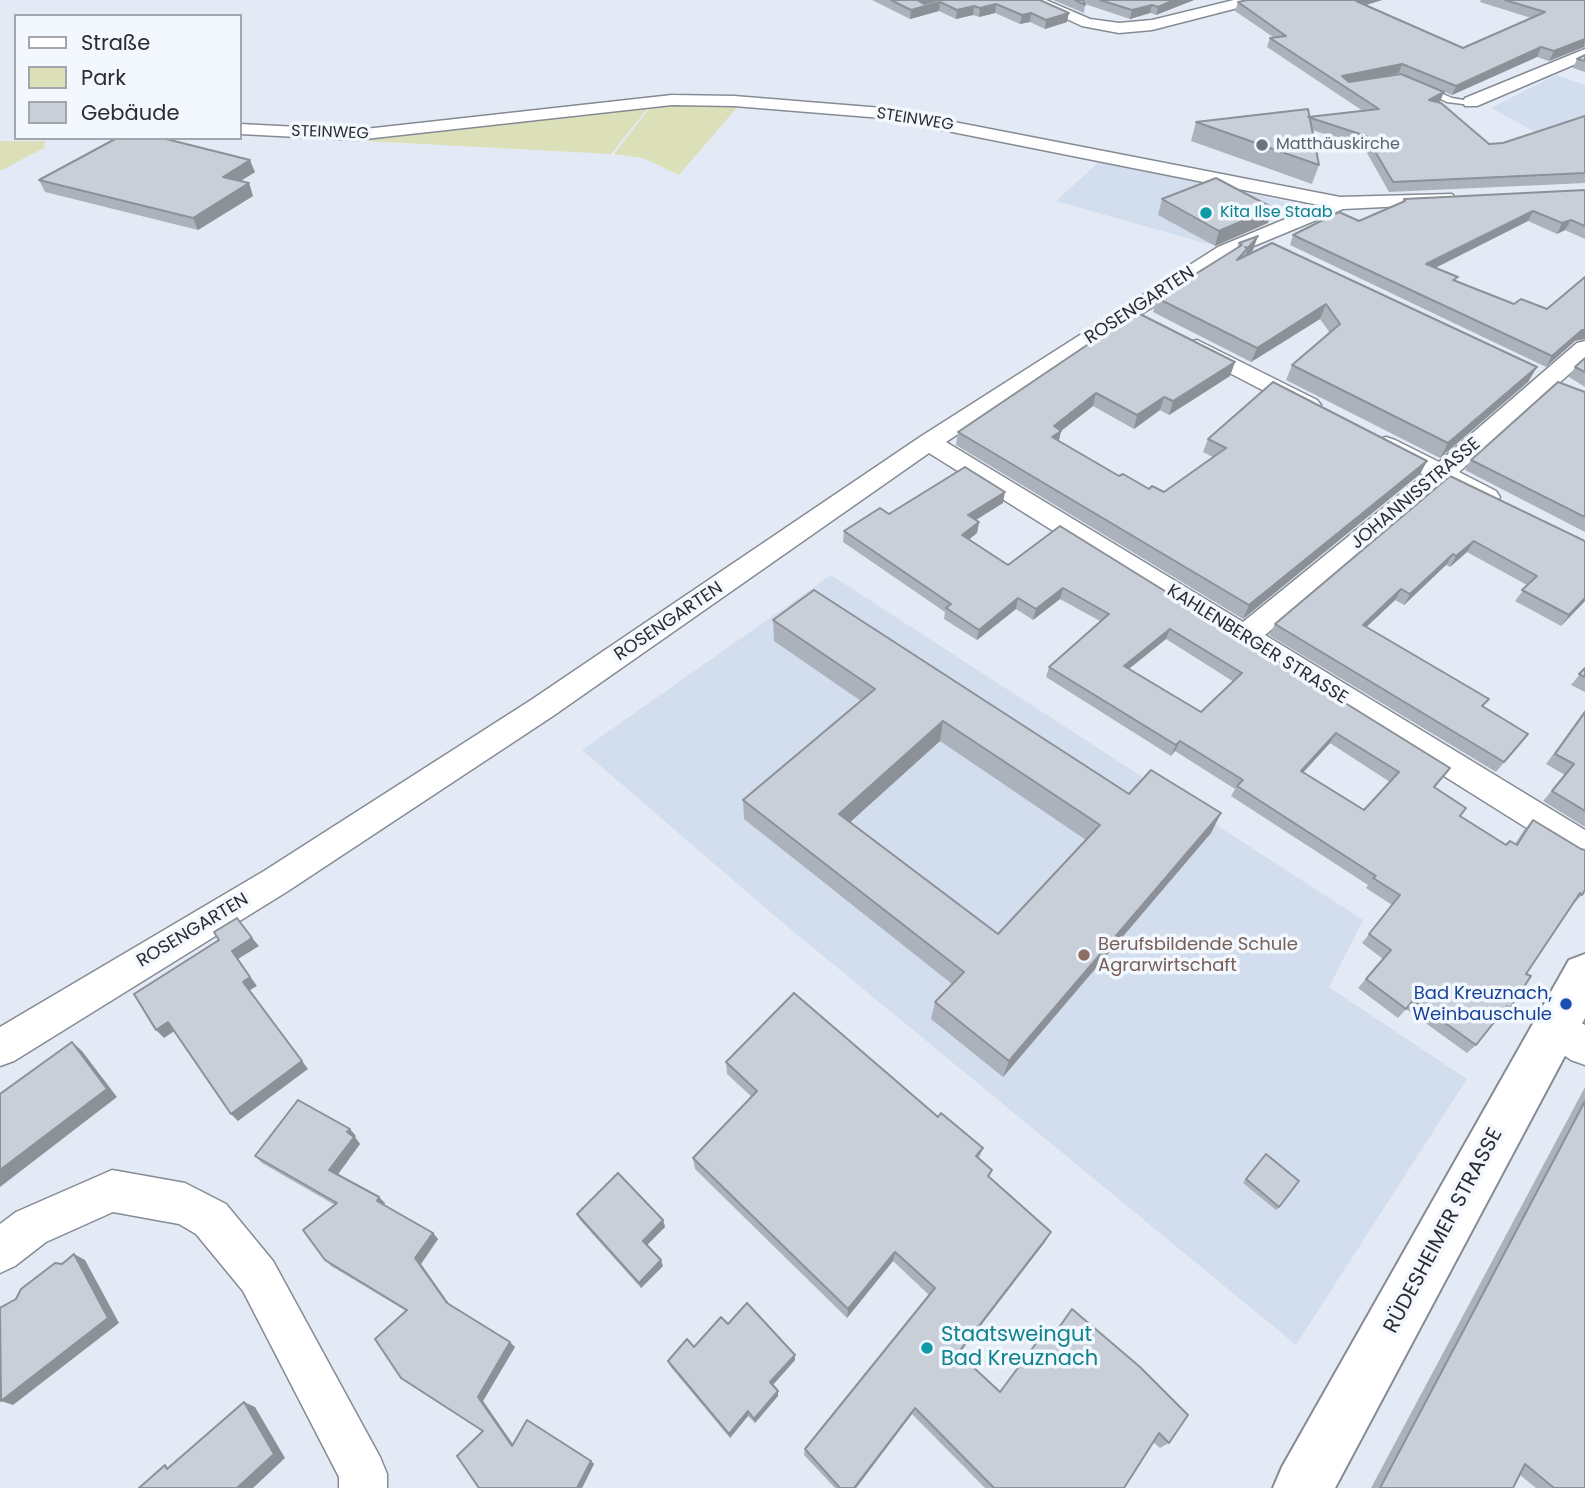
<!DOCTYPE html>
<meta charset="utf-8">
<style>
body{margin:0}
#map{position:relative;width:1585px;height:1488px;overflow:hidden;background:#e4eaf5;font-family:Poppins,sans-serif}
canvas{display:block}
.legend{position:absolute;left:14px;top:14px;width:228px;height:126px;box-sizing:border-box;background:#f3f7fe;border:2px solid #a3a6ac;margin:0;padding:9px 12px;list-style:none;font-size:21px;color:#2b2d31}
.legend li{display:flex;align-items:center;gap:14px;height:35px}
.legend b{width:35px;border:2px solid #a3a6ac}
</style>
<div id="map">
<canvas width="1585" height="1488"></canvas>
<ul class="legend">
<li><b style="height:9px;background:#fff"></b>Straße</li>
<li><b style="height:19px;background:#dce0b8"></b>Park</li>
<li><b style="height:19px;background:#c8cfd9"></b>Gebäude</li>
</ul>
</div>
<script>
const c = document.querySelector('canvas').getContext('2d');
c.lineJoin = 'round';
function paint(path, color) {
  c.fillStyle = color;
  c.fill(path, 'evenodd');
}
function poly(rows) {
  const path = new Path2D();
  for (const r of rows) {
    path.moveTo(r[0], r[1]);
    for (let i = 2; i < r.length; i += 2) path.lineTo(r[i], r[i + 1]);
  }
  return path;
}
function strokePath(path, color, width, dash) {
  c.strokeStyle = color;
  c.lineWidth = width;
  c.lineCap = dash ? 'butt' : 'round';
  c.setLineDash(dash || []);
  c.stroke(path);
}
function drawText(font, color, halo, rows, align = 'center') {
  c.font = font + ' Poppins,sans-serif';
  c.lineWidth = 7;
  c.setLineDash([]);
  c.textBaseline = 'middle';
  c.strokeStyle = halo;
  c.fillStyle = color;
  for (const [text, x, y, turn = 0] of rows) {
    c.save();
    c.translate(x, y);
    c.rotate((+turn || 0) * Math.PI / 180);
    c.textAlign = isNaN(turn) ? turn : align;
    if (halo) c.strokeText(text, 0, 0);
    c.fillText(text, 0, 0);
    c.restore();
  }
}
const built = poly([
 [1556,75,1585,85,1585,159,1491,108],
 [1101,160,1297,204,1299,209,1208,244,1056,201],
 [831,575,1363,920,1329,987,1467,1079,1296,1345,783,923,582,750]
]);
const green = poly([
 [651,104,611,154,366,141,368,138],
 [653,104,740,104,679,175,643,158,614,154],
 [0,141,45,141,44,148,0,171]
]);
const lane = poly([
 [1425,86,1452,98,1475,102,1471,105,1447,102,1422,90,1421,88,1425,86]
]);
const street = poly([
 [1026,0,1046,0,1090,19,1119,23,1152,20,1234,0,1259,0,1257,3,1152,30,1119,33,1082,26,1026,0],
 [1585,49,1585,60,1477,106,1465,106,1463,102,1465,98,1585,49],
 [672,95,734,96,882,108,1340,197,1452,194,1455,198,1452,202,1445,204,1343,209,1232,255,946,442,1243,622,1424,475,1377,450,1374,445,1377,440,1386,437,1395,440,1439,462,1577,343,1585,341,1585,360,1459,472,1496,491,1500,497,1496,503,1487,505,1478,503,1444,485,1265,635,1585,830,1585,861,1573,857,929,453,553,716,288,891,14,1061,0,1066,0,1027,264,871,531,700,920,437,1218,247,1319,205,882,118,734,106,672,105,356,140,240,134,240,124,356,130,672,95],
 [1197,340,1317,400,1321,405,1317,410,1301,410,1189,352,1186,347,1189,342,1197,340],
 [1555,1009,1585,1025,1585,1065,1571,1060,1542,1040,1536,1027,1542,1014,1555,1009],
 [112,1170,185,1183,226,1204,273,1261,380,1457,387,1474,387,1488,339,1488,339,1477,243,1291,196,1234,179,1224,113,1212,46,1242,15,1266,0,1273,0,1224,16,1212,112,1170]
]);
const secondary = poly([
 [1585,954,1585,1018,1335,1488,1273,1488,1282,1467,1569,960,1585,954]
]);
const wall = poly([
 [872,0,1040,0,1067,22,1045,29,1030,22,1020,24,995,13,979,17,973,15,956,19,939,11,910,19],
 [1053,0,1194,0,1156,15,1150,13,1130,19,1085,4,1084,13],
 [1247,0,1382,0,1366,5,1463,48,1531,18,1480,2,1481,0,1585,0,1585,47,1584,47,1549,61,1537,57,1452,95,1415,80,1440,102,1439,102,1489,144,1503,143,1585,116,1585,183,1389,192,1363,146,1312,130,1319,165,1312,184,1191,141,1196,122,1309,117,1363,111,1267,47,1270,38,1273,37,1235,11,1238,2],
 [1399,73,1401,74,1375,78],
 [1585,55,1585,72,1573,68,1577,59],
 [255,172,240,181,249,183,253,196,198,230,45,192,39,180],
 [1585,190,1585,239,1565,230,1557,234,1528,221,1435,268,1456,281,1575,341,1546,367,1290,245,1293,235,1359,221,1402,202,1404,199],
 [1162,199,1268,223,1215,246,1158,215],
 [1239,243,1253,250,1250,254,1537,367,1528,382,1440,458,1286,380,1292,365,1330,333,1320,319,1251,362,1153,312,1157,298,1237,248],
 [1136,312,1235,362,1230,376,1169,415,1160,410,1134,429,1093,406,1061,431,1059,441,1119,476,1149,489,1164,492,1213,457,1203,452,1208,439,1427,461,1420,474,1243,619,956,445,958,432],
 [1585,358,1585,387,1569,377,1575,367],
 [1585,392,1585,532,1465,470,1471,460],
 [1450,476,1585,601,1561,626,1515,601,1527,585,1467,552,1450,567,1446,565,1404,605,1395,600,1366,627,1483,707,1528,734,1496,772,1269,635,1275,624],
 [1003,503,976,520,979,522,977,533,969,540,1008,565,1060,526,1450,768,1434,787,1460,816,1506,845,1515,844,1524,830,1533,820,1581,849,1582,895,1573,904,1526,974,1510,1008,1500,1017,1499,1016,1476,1045,1467,1053,1406,1009,1398,1018,1358,988,1383,959,1362,943,1392,905,1366,888,1368,885,1231,796,1235,789,1175,751,1171,756,1046,677,1049,667,1100,621,1060,599,1033,620,1016,609,977,640,944,619,945,612,843,542,844,531,889,514],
 [1166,639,1234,682,1201,712,1129,669],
 [1330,743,1390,782,1364,810,1303,773],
 [773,620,1129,794,1221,813,1211,833,1003,1077,931,1019,935,1002,952,984,744,819,743,800,861,701,774,641],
 [940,741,1086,840,998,934,850,822],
 [1585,668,1585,692,1571,685],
 [1585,710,1585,827,1543,801,1565,775,1546,764],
 [726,1062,938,1117,983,1148,979,1158,992,1170,989,1178,1045,1242,959,1354,1000,1392,1052,1335,1072,1309,1169,1443,1160,1448,1153,1442,1124,1488,985,1488,912,1414,856,1488,835,1488,804,1455,805,1449,929,1295,893,1261,847,1318,695,1169,693,1158,752,1097,727,1074],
 [1585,1087,1585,1488,1536,1488,1520,1475,1513,1488,1371,1488],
 [356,1136,355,1137,360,1144,337,1175,385,1203,384,1205,433,1233,438,1239,421,1264,449,1304,515,1347,483,1401,513,1444,591,1461,594,1464,582,1488,479,1488,483,1432,406,1311,331,1266,325,1260,335,1205,262,1163,255,1156],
 [1262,1158,1279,1207,1276,1210,1243,1183],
 [577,1214,663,1220,665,1227,647,1245,663,1266,641,1288,580,1220],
 [728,1324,795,1355,795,1360,773,1385,778,1391,778,1396,755,1423,748,1416,730,1438,670,1366,668,1361,694,1347]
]);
const shadedWall = poly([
 [917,0,937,0,940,2,939,11,910,19,911,10],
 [1174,0,1194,0,1156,15,1158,7],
 [1358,0,1382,0,1353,9],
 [996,4,995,13,979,17,980,8],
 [1152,5,1150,13,1130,19,1132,10],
 [974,6,973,15,956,19,957,10],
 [1031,13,1030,22,1020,24,1022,15],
 [1069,13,1067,22,1045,29,1046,20],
 [1585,39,1584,47,1549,61,1554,51],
 [1541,47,1537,57,1452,95,1456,86],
 [1402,64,1399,73,1342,85,1342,76],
 [1444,92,1440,102,1425,109,1429,100],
 [250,160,255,172,228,189,223,177],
 [249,183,253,196,198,230,193,218],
 [1273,208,1268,223,1215,246,1219,231],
 [1533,211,1528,221,1421,275,1426,264],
 [1571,220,1565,230,1557,234,1562,223],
 [1258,236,1253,250,1243,262,1248,248],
 [1326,304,1320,319,1251,362,1257,348],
 [1582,330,1585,330,1585,339,1575,341,1546,367,1552,356],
 [1235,362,1230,376,1169,415,1173,401],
 [1537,367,1528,382,1440,458,1448,443],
 [1096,393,1093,406,1061,431,1058,444,1049,450,1054,426],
 [1164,397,1160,410,1134,429,1137,415],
 [1427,461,1420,474,1243,619,1249,605],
 [1005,492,1003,503,966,526,968,515],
 [979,522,977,533,960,546,962,535],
 [1474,541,1467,552,1450,567,1456,556],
 [1453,554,1446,565,1404,605,1410,594],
 [1063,588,1060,599,1033,620,1036,609],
 [1401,589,1395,600,1357,636,1363,625],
 [1018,598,1016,609,977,640,979,630],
 [1585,598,1585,601,1561,626,1569,615],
 [1170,629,1166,639,1120,676,1124,666],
 [943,721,940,741,837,834,839,814],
 [1336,733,1330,743,1295,781,1301,771],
 [1180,741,1175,751,1171,756,1176,745],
 [1221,813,1211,833,1003,1077,1009,1061],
 [252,938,259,946,238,959,257,986,250,990,308,1069,238,1121,231,1114,232,951],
 [168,1022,176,1030,164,1038,156,1030],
 [72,1042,82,1051,117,1097,0,1187,0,1170],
 [350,1129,356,1136,355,1137,360,1144,336,1177,329,1170,347,1132],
 [379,1197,385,1203,383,1207,377,1201],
 [663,1220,665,1227,645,1247,643,1241],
 [1051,1232,1045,1242,954,1360,958,1353],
 [433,1233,438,1239,421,1264,452,1308,447,1303,415,1258],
 [895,1252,893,1261,847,1318,848,1309],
 [74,1254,85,1260,119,1323,13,1405,1,1401],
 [661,1260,663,1266,641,1288,639,1283],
 [510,1342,515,1347,483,1401,516,1449,512,1446,478,1397],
 [795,1355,795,1360,771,1387,770,1382],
 [778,1391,778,1396,755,1423,754,1419],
 [244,1402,255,1407,285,1458,253,1488,237,1488],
 [915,1408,912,1414,856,1488,854,1488],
 [748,1411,748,1416,730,1438,729,1434],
 [591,1461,594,1464,582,1488,577,1488]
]);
const building = poly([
 [891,0,917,0,924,4,938,0,1040,0,1069,13,1046,20,1031,13,1022,15,996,4,980,8,974,6,957,10,940,2,911,10,891,0],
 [1075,0,1083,0,1085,5,1075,0],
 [1100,0,1174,0,1158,7,1152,5,1132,10,1100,0],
 [1247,0,1358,0,1356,1,1463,48,1545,12,1505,0,1585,0,1585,39,1554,51,1541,47,1456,86,1402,64,1342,76,1349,82,1401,74,1444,92,1429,100,1441,103,1489,144,1503,143,1585,116,1585,173,1393,182,1366,136,1308,117,1379,109,1270,38,1286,36,1238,2,1247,0],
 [1585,55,1585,61,1577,59,1585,55],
 [1308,109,1319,165,1196,122,1308,109],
 [117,138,162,138,250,160,223,177,249,183,193,218,39,180,117,138],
 [1216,178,1273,208,1219,231,1162,199,1216,178],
 [1585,190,1585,226,1571,220,1562,223,1533,211,1426,264,1458,277,1453,280,1514,304,1521,299,1547,309,1585,277,1585,330,1582,330,1552,356,1293,235,1339,212,1359,221,1405,201,1404,199,1585,190],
 [1258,236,1248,248,1245,247,1247,249,1237,260,1272,243,1537,367,1448,443,1292,365,1340,324,1326,304,1257,348,1157,298,1242,245,1239,243,1258,236],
 [1136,312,1235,362,1173,401,1164,397,1137,415,1096,393,1054,426,1061,431,1052,437,1119,476,1123,474,1149,489,1152,486,1164,492,1226,448,1208,439,1273,382,1427,461,1249,605,958,432,1136,312],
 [1585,358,1585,372,1575,367,1585,358],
 [1558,382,1585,392,1585,517,1471,460,1558,382],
 [965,467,1005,492,968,515,979,522,962,535,1008,565,1060,526,1450,768,1434,787,1466,808,1460,816,1506,845,1510,841,1517,845,1533,820,1581,849,1585,850,1585,890,1582,895,1580,893,1526,974,1531,976,1510,1008,1507,1006,1476,1045,1413,1000,1406,1009,1366,979,1391,950,1369,934,1400,895,1373,878,1376,876,1237,786,1243,780,1180,741,1176,745,1049,667,1109,614,1063,588,1036,609,1018,598,979,630,946,608,951,604,844,531,880,508,889,514,965,467],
 [1170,629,1242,673,1201,712,1124,666,1170,629],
 [1336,733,1399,772,1364,810,1301,771,1336,733],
 [1450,476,1585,541,1585,598,1569,615,1522,590,1537,576,1474,541,1456,556,1453,554,1410,594,1401,589,1363,625,1489,699,1482,706,1528,734,1504,762,1275,624,1450,476],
 [814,590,1129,794,1151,770,1221,813,1009,1061,935,1002,964,972,743,800,875,689,773,620,814,590],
 [943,721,1100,825,998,934,839,814,943,721],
 [1585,668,1585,677,1579,674,1585,668],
 [1585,712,1585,811,1552,791,1574,764,1555,754,1585,712],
 [237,918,252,938,232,951,250,977,243,982,302,1061,231,1114,168,1022,156,1030,134,994,219,940,214,932,237,918],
 [794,993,938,1117,941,1113,983,1148,976,1156,992,1170,988,1176,1051,1232,958,1353,1000,1392,1046,1330,1053,1336,1072,1309,1140,1367,1188,1415,1169,1443,1159,1433,1124,1488,994,1488,915,1408,854,1488,840,1488,805,1449,935,1288,895,1252,848,1309,693,1158,757,1091,726,1062,794,993],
 [72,1042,107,1089,0,1170,0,1094,72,1042],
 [298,1100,350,1129,347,1132,354,1137,329,1170,379,1197,377,1201,433,1233,415,1258,447,1303,510,1342,478,1397,512,1446,527,1420,591,1461,577,1488,479,1488,457,1456,483,1431,401,1378,375,1339,407,1310,325,1260,303,1230,337,1203,255,1156,298,1100],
 [1585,1101,1585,1488,1554,1488,1525,1464,1513,1488,1380,1488,1585,1101],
 [1266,1154,1299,1181,1279,1207,1246,1179,1266,1154],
 [618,1173,663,1220,643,1241,661,1260,639,1283,577,1214,618,1173],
 [74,1254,108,1318,1,1401,0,1308,16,1299,21,1289,55,1263,62,1264,74,1254],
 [747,1303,795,1355,770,1382,778,1391,754,1419,748,1411,729,1434,668,1361,687,1339,694,1347,721,1317,728,1324,747,1303],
 [244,1402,274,1454,237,1488,139,1488,165,1465,167,1469,244,1402]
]);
const markers = [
 [1262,145,7,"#6b7280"],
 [1206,213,7,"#0f9aa8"],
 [1084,955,7,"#8d6e63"],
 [1566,1004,7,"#1a4fb4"],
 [927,1348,7,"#0f9aa8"]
];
const farStreetnames = [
 ["STEINWEG",915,120,9],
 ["STEINWEG",330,133,2]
];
const farWorshipnames = [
 ["Matthäuskirche",1276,145]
];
const farCulturenames = [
 ["Kita Ilse Staab",1220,213]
];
const streetNames = [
 ["ROSENGARTEN",1140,306,-33],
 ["JOHANNISSTRASSE",1416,494,-40],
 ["ROSENGARTEN",669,622,-34],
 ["KAHLENBERGER STRASSE",1257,645,32],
 ["ROSENGARTEN",193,931,-31]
];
const educationNames = [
 ["Berufsbildende Schule",1098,945],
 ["Agrarwirtschaft",1098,966]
];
const transitNames = [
 ["Bad Kreuznach,",1552,994],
 ["Weinbauschule",1552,1015]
];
const nearStreetnames = [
 ["RÜDESHEIMER STRASSE",1444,1231,-62]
];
const nearCulturenames = [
 ["Staatsweingut",941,1336],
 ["Bad Kreuznach",941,1360]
];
paint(built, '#d2dded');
paint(green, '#dce0b8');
strokePath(lane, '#858b94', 3);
strokePath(street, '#858b94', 3);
strokePath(secondary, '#858b94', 4);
paint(lane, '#fff');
paint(street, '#fff');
paint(secondary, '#fff');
paint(wall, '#acb2bb');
paint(shadedWall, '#8c9198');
paint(building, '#c8cfd9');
strokePath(building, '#8c9198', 2);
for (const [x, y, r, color] of markers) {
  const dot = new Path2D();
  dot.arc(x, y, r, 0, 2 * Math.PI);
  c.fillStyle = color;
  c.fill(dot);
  strokePath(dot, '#f3f7fe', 2.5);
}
drawText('16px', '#2b2d31', '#f3f7fe', farStreetnames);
drawText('16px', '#5b616d', '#f3f7fe', farWorshipnames, 'left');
drawText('16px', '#0d838f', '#f3f7fe', farCulturenames, 'left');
drawText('18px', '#2b2d31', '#f3f7fe', streetNames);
drawText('18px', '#785e54', '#f3f7fe', educationNames, 'left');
drawText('18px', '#164399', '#f3f7fe', transitNames, 'right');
drawText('21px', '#2b2d31', '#f3f7fe', nearStreetnames);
drawText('21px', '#0d838f', '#f3f7fe', nearCulturenames, 'left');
</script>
